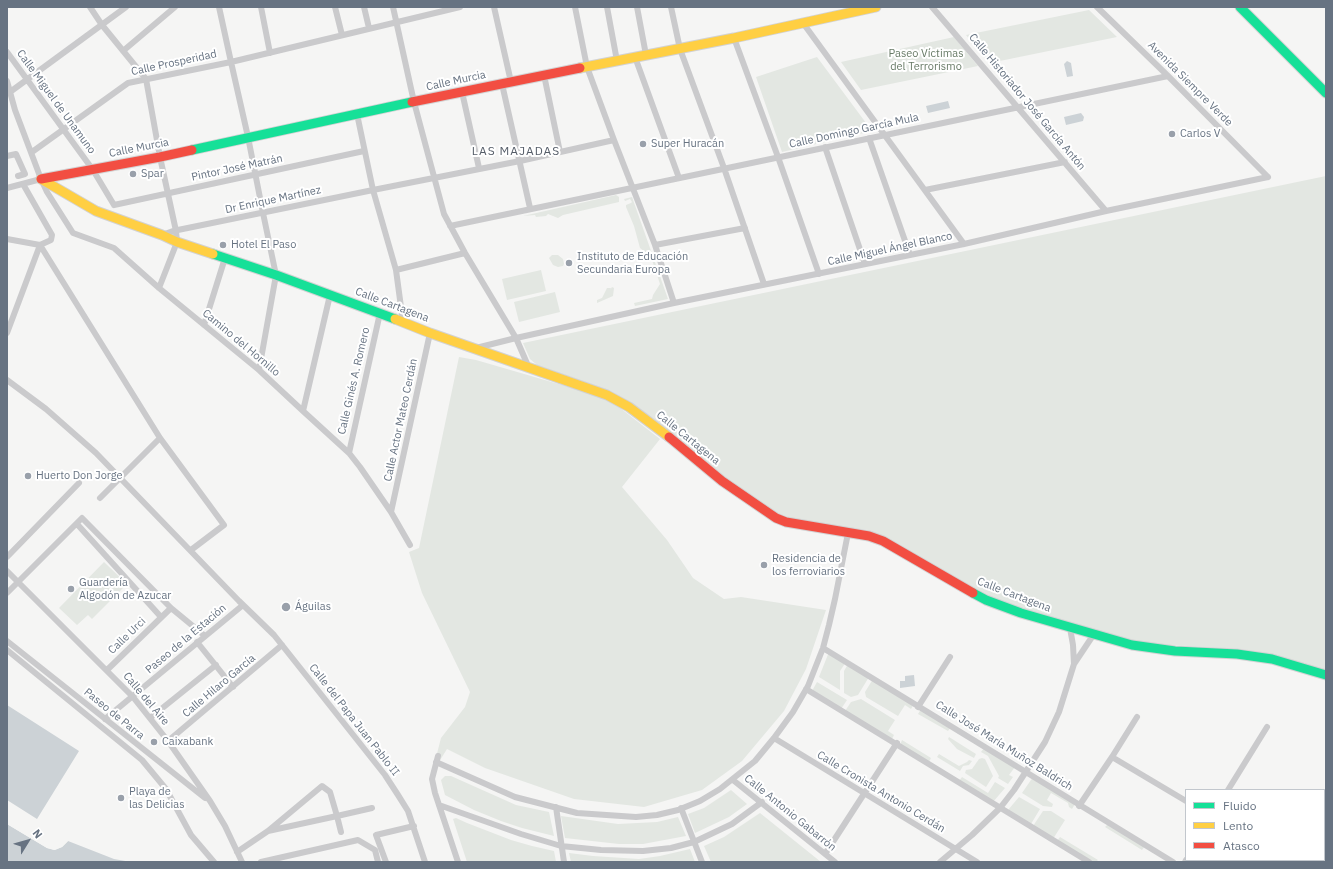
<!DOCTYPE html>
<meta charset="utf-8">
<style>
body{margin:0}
#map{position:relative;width:1333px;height:869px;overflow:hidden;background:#f5f5f4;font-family:"IBM Plex Sans",sans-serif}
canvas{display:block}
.frame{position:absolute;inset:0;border:8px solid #677382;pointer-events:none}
.legend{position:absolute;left:1185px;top:789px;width:140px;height:72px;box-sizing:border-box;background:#fff;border:1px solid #c2c7cd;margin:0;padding:5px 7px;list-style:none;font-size:12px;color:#677382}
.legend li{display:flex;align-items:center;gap:8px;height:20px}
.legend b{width:20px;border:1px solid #c2c7cd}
.north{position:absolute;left:8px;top:821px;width:40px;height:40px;-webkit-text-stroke:3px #fff;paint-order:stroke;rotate:53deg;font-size:11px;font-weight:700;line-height:16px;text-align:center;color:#677382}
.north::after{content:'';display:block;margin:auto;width:14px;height:18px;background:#677382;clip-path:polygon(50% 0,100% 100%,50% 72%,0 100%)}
</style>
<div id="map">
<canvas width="1333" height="869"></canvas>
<div class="frame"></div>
<ul class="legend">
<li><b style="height:5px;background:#16e098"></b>Fluido</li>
<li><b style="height:5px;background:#ffcf43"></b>Lento</li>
<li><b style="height:5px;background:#f24e42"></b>Atasco</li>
</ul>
<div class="north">N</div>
</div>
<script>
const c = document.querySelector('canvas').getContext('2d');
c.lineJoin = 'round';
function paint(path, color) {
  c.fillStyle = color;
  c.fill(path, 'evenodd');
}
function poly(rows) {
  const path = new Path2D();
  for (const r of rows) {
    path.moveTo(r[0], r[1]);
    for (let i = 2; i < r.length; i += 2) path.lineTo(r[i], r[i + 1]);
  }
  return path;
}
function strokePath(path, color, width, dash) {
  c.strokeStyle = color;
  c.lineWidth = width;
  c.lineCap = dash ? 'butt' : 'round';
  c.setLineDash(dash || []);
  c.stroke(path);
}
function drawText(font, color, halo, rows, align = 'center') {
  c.font = font + ' "IBM Plex Sans",sans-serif';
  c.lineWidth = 4;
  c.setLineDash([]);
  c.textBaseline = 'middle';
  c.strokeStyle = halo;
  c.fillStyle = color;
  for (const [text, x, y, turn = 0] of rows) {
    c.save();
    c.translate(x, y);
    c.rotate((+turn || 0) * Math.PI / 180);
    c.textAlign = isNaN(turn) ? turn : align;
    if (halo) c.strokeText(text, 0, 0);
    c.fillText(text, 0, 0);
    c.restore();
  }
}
const green = poly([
 [1089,10,1117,37,990,63,966,35],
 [954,37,978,66,861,90,841,62],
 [817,57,872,131,782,152,756,77],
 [1326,176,1326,670,1271,654,1241,649,1170,645,1136,641,1026,611,992,598,931,564,899,544,868,530,828,525,792,518,772,512,720,474,655,420,633,404,611,391,537,365,530,359,523,343],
 [616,195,619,197,619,202,563,215,558,218,548,214,546,216,536,217,535,215,523,216],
 [632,197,668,299,635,306,634,303,652,299,653,295,660,284,649,251,645,252,640,248,634,226,626,207,626,205,631,203,632,202,630,199,625,201,624,199],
 [552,255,558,255,563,259,564,264,563,266,558,267,553,265,549,258],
 [541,270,546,291,507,300,502,279],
 [612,287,614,288,613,296,597,303,597,300,602,298,607,288,611,288,610,290],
 [555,292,560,312,519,322,514,302],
 [459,357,476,360,562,385,597,396,615,404,660,439,622,487,667,540,693,578,724,599,741,597,826,610,806,669,784,711,742,761,702,790,644,807,574,799,485,768,447,749,432,773,441,738,465,707,470,692,422,593,409,552,419,548],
 [104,562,127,584,92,619,88,615,77,625,59,608],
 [829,652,846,662,840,671,840,690,819,677],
 [848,664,869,677,858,695,851,697,844,693,844,671],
 [873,679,914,704,911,709,905,705,898,716,866,697,865,692],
 [817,682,847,700,841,709,812,691],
 [861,699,895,720,888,731,894,735,892,739,845,711,851,702],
 [921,709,951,727,948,731,918,714],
 [949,737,976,754,974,758,957,749,948,739],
 [902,740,931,758,929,762,900,745],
 [984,748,1015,767,1009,775,1013,777,1008,784,998,778,999,776,988,756,981,752],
 [939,754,959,766,967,762,969,760,972,761,969,765,963,766,960,771,937,757],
 [982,758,985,759,993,776,986,787,965,773,966,770,972,769,979,759],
 [445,776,451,776,516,805,549,812,554,836,522,828,501,821,474,810,445,795,441,780],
 [962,777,988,793,995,782,1005,788,993,802,959,781],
 [1033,777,1075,804,1072,809,1069,807,1068,803,1051,793,1047,800,1053,804,1052,807,1043,806,1022,793],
 [731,790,747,804,729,817,695,833,688,814,704,808],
 [1019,797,1040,809,1031,824,1008,810],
 [1043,811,1051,811,1065,820,1053,839,1033,826],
 [760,813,821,862,711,862,704,846,724,837],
 [561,816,618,824,657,822,678,817,686,836,643,844,619,844,565,838],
 [456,818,467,823,511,840,532,846,554,851,556,862,467,862,453,819],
 [1108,824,1145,846,1142,850,1105,827],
 [1060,837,1098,860,1096,862,1091,862,1057,841],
 [690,849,695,862,571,862,569,853,593,856,639,859,660,856]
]);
const water = poly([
 [1067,61,1071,63,1073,76,1067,77,1064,64],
 [948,101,950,108,928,113,926,106],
 [1081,113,1084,117,1083,121,1066,125,1064,117],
 [914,675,915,686,900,688,900,681,905,681,905,676],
 [7,705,79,751,37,819,7,800],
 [7,824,47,848,55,850,62,847,68,841,114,859,131,862,7,862]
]);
const pier = poly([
 [7,822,48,846,54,848,61,846,68,839,68,841,62,847,54,850,47,848,7,824]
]);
const street = poly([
 [90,7,102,25,146,79,160,157,176,231,177,242,159,288],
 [219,7,231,62,460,7],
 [261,7,270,53],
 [335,7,342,35],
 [364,7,369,28],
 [393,7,414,102,444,214,465,253,516,338,529,368],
 [494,7,511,82],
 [575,7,587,67,614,140,655,245,674,303],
 [607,7,617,61],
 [637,7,646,55],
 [671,7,680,49,724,168,764,284],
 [932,7,1106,211],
 [1097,7,1168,76,1268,177],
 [803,23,964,244],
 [734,38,778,157,819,274],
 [123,51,175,7],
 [7,52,93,170,114,205],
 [635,57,679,178],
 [544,75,560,152],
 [7,81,15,110,41,179,47,192,73,233,114,248,159,288,259,370,303,411,349,453,360,467,391,512,410,545],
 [502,84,530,208],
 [10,92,126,7],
 [462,92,479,168],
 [357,114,373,190,396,270,403,322],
 [869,138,910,255],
 [825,147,865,264],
 [32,152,128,83,231,62,248,137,263,213,276,275,259,370],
 [7,156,16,154,25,174,18,176],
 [7,188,41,179],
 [925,190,1065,162],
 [114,205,364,151],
 [450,226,1168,76],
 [162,235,173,231,373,190,520,161,614,140],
 [7,239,40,245,51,240,52,235,23,184],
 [40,245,160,438,224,525,191,550],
 [655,245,745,228],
 [396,270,465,253],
 [204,325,225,258],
 [7,333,40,245],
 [476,348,516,338,674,303,964,244,1106,211,1268,177],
 [7,380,46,409,96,453,239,601,274,635,385,775,398,795,408,811,425,862],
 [303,411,330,295],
 [349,453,380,313],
 [100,498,160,438],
 [391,512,430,333],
 [77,524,161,617],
 [7,557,79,483],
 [7,571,133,697,168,741,210,801,225,826,242,862],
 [7,593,82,518,171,608,205,636],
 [1070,628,1073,645,1074,664],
 [7,641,205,798],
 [197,642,233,687],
 [823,648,1173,862],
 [7,650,142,760,166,789,191,835,214,862],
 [107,670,171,608],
 [806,689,1089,862],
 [918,707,950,657],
 [150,718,216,665],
 [105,719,243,605],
 [774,738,977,862],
 [168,741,282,645],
 [438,756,432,779,435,793,458,862],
 [1112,757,1186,801],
 [436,762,515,797,577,813,636,817,657,815,678,810,700,801,720,789,755,761,774,738,793,712,808,686,823,648,829,625,835,599,848,533],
 [733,780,835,862],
 [1228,790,1267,727],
 [439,805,521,834,561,846,601,850,643,851,671,848,694,842,732,824,762,802],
 [1079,806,1112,757,1137,717],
 [556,807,564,862],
 [681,808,702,862],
 [341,832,337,816,372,808],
 [1324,851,1326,852],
 [237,852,268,831,322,786,330,792,337,816,268,831],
 [825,854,897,743],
 [1198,860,1201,862],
 [261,862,358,840,375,850,378,862],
 [386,862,376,835,414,826],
 [940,862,972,835,1000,808,1014,790,1045,742,1059,712,1074,664,1094,634],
 [1185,862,1186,860]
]);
const fast = poly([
 [1240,7,1326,93],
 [192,150,412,102],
 [213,254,276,275,395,319],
 [973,593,986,600,1021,613,1132,645,1175,651,1237,654,1272,659,1326,675]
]);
const slow = poly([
 [580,68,734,38,876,7],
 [41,179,96,211,162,235,177,242,213,254],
 [395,319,430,333,607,395,629,407,669,437]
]);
const jam = poly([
 [412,102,580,68],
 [41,179,160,157,192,150],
 [669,437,722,481,776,518,786,522,869,536,883,541,973,593]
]);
const markers = [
 [1172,134,4,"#99a0aa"],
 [643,144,4,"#99a0aa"],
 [133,174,4,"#99a0aa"],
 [223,245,4,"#99a0aa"],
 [569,263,4,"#99a0aa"],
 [28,476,4,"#99a0aa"],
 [764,565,4,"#99a0aa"],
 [71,589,4,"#99a0aa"],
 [286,607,5,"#99a0aa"],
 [154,742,4,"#99a0aa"],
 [121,798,4,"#99a0aa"]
];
const parkNames = [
 ["Paseo Víctimas",926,54],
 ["del Terrorismo",926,67]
];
const streetNames = [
 ["Calle Prosperidad",174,63,-12],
 ["Calle Murcia",456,81,-12],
 ["Avenida Siempre Verde",1190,84,45],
 ["Calle Miguel de Unamuno",56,102,54],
 ["Calle Historiador José García Antón",1027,102,50],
 ["Calle Domingo García Mula",854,131,-12],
 ["Calle Murcia",139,148,-11],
 ["Pintor José Matrán",237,168,-12],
 ["Dr Enrique Martínez",273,200,-12],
 ["Calle Miguel Ángel Blanco",890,249,-12],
 ["Calle Cartagena",392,305,21],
 ["Camino del Hornillo",241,343,40],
 ["Calle Ginés A. Romero",354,381,-77],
 ["Calle Actor Mateo Cerdán",401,420,-78],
 ["Calle Cartagena",688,438,39],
 ["Calle Cartagena",1014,595,21],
 ["Calle Urci",127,636,-44],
 ["Paseo de la Estación",186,639,-40],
 ["Calle Hilaro García",219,686,-40],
 ["Calle del Aire",146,699,50],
 ["Paseo de Parra",114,714,39],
 ["Calle del Papa Juan Pablo II",354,720,52],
 ["Calle José María Muñoz Baldrich",1004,746,32],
 ["Calle Cronista Antonio Cerdán",881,792,31],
 ["Calle Antonio Gabarrón",790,813,39]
];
const poiNames = [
 ["Carlos V",1180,134],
 ["Super Huracán",651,144],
 ["Spar",141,174],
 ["Hotel El Paso",231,245],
 ["Instituto de Educación",577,257],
 ["Secundaria Europa",577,270],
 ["Huerto Don Jorge",36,476],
 ["Residencia de",772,559],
 ["los ferroviarios",772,572],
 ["Guardería",79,583],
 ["Algodón de Azucar",79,596],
 ["Águilas",295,607],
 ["Caixabank",162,742],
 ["Playa de",129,792],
 ["las Delicias",129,805]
];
const neighbourhoodNames = [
 ["LAS MAJADAS",516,152]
];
paint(green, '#e3e7e2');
paint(water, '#ccd2d6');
paint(pier, '#f5f5f4');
strokePath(fast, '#d2d2d3', 11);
strokePath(slow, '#d2d2d3', 11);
strokePath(jam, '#d2d2d3', 11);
strokePath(street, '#cacacc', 6);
strokePath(fast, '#16e098', 9);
strokePath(slow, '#ffcf43', 9);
strokePath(jam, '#f24e42', 9);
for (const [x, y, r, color] of markers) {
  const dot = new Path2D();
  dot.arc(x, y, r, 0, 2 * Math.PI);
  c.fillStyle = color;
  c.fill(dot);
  strokePath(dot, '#fff', 1.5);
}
drawText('11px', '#677a66', '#fff', parkNames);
drawText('11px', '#677382', '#fff', streetNames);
drawText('11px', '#677382', '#fff', poiNames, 'left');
c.letterSpacing = '1px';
drawText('12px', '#555d68', '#fff', neighbourhoodNames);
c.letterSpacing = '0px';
</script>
